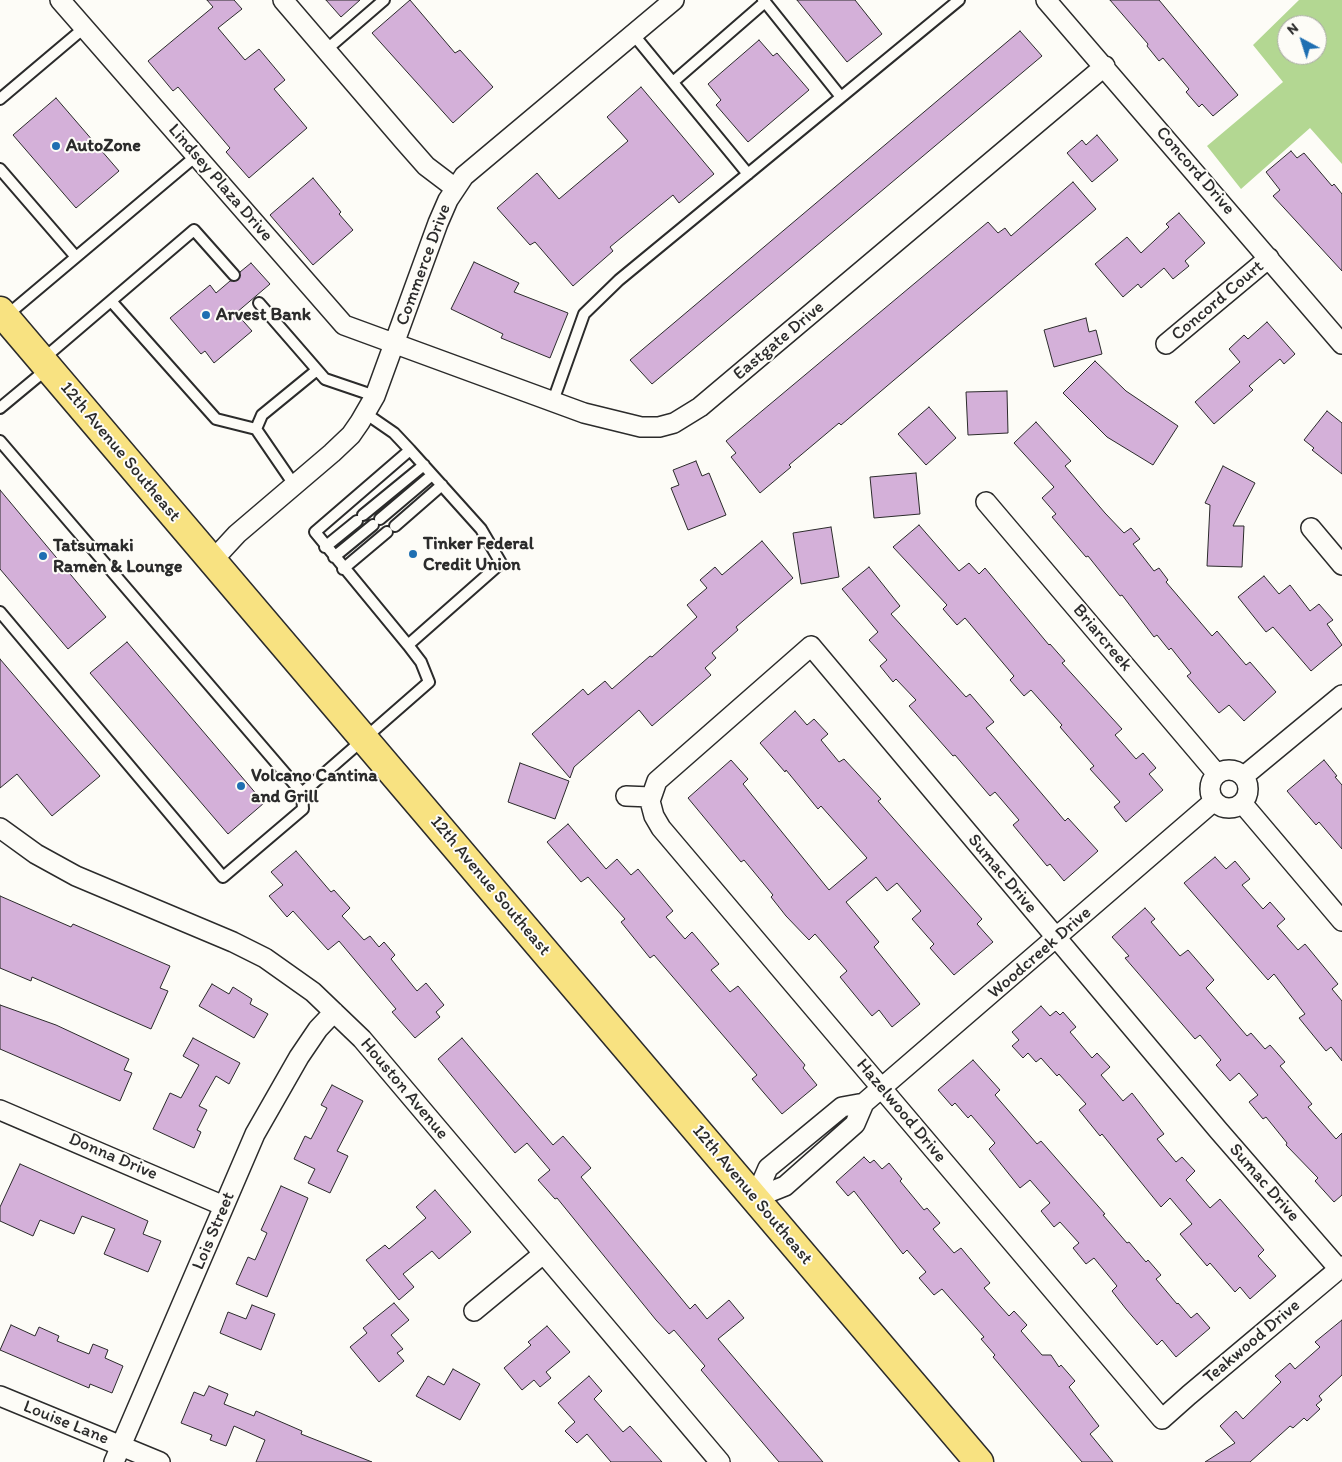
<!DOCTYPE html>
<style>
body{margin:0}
#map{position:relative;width:1342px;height:1462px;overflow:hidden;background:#fdfcf7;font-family:Itim,sans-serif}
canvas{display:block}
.north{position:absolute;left:1277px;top:15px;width:50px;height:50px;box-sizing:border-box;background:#fdfcf7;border:1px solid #a9a8a5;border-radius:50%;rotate:320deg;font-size:14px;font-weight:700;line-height:20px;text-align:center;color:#2b2b2b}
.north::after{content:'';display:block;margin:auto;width:18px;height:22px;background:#1f6fb2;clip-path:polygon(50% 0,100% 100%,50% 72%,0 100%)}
</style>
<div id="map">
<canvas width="1342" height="1462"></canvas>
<div class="north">N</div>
</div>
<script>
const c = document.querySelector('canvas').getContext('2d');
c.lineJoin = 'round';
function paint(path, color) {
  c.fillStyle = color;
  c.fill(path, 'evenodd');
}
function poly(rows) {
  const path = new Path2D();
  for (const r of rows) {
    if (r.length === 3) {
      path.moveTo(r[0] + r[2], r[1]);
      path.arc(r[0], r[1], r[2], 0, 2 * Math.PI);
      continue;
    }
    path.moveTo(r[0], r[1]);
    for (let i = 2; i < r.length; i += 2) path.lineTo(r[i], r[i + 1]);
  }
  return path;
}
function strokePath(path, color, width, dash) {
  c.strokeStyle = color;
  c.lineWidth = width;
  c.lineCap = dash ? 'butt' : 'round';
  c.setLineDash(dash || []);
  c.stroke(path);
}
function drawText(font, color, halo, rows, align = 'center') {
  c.font = font + ' Itim,sans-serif';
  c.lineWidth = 4;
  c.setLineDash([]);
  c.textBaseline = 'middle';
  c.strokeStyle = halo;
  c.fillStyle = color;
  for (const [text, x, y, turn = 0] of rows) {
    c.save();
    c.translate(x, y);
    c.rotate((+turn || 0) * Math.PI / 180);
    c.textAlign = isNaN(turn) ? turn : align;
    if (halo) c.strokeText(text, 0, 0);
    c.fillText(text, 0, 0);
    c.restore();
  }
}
const green = poly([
 [1299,0,1342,0,1342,164,1310,128,1241,189,1207,146,1283,82,1253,45],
 [1287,25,1317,25,1317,55,1287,55]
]);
const building = poly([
 [207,0,234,0,242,9,218,28,245,60,259,49,285,80,274,89,307,128,249,178,226,152,230,148,178,87,173,91,148,61,213,7,207,0],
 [326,0,360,0,341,17,326,0],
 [410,0,455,53,460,50,493,87,453,123,372,33,410,0],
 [797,0,855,0,882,34,847,62,797,0],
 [1110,0,1159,0,1238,95,1213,116,1202,104,1199,107,1186,92,1189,89,1163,58,1159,61,1147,46,1148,44,1110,0],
 [1020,31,1042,56,652,384,630,360,1020,31],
 [759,40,773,56,777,53,809,90,748,142,716,105,721,100,708,84,759,40],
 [641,87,714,174,679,203,673,195,610,247,613,251,573,286,535,242,530,245,497,208,537,173,559,199,628,141,607,117,641,87],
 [56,98,119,171,76,208,13,135,56,98],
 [1097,135,1118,160,1092,182,1067,153,1082,140,1086,145,1097,135],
 [1291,151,1297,158,1304,153,1332,186,1334,184,1342,194,1342,271,1273,196,1280,190,1266,172,1291,151],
 [313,178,341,212,339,214,353,230,313,265,270,215,313,178],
 [1073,182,1096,209,841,425,839,423,789,465,791,467,760,493,731,457,736,453,726,441,988,222,998,233,1005,228,1011,236,1073,182],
 [1179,213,1205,243,1185,261,1189,266,1173,279,1164,268,1141,288,1138,284,1123,297,1095,264,1127,237,1141,253,1169,227,1166,224,1179,213],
 [474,262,519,283,514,292,568,313,550,358,501,338,503,334,451,309,474,262],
 [251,263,270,284,236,313,252,331,214,363,205,351,201,354,170,318,210,285,216,293,230,281,238,280,240,272,251,263],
 [1086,318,1089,332,1096,330,1102,354,1054,367,1044,330,1086,318],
 [1267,322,1295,354,1284,364,1280,359,1249,386,1253,390,1214,424,1195,402,1240,362,1229,349,1244,335,1248,339,1267,322],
 [1095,361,1126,391,1178,426,1153,465,1107,437,1063,393,1095,361],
 [1007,391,1008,433,968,435,966,392,1007,391],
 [929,407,956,438,926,465,898,434,929,407],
 [1327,411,1342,423,1342,474,1312,450,1314,448,1304,440,1327,411],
 [1036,422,1071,461,1065,466,1105,513,1124,533,1131,528,1140,539,1133,544,1154,571,1159,568,1168,580,1166,582,1212,636,1217,631,1246,665,1250,662,1276,692,1244,721,1229,705,1219,713,1187,676,1191,673,1171,648,1169,650,1157,635,1154,637,1122,595,1120,596,1088,556,1086,557,1052,517,1056,514,1042,498,1054,487,1014,443,1036,422],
 [696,461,702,476,709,473,726,515,688,530,671,488,679,485,673,470,696,461],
 [1223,466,1255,483,1233,526,1244,526,1242,567,1207,566,1210,505,1205,503,1223,466],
 [916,473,920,514,874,518,870,477,916,473],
 [0,490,106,617,68,649,0,569,0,490],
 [919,525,959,571,969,563,979,574,985,568,1049,645,1050,644,1065,661,1062,663,1122,729,1115,735,1136,759,1143,753,1156,768,1149,774,1163,790,1126,822,1114,807,1120,802,1090,769,1094,766,1060,727,1062,725,1031,690,1024,696,1010,680,1014,676,965,618,957,625,943,609,947,605,893,547,919,525],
 [831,527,839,577,801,584,793,533,831,527],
 [762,541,793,578,736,627,738,630,712,653,716,658,705,668,711,675,652,726,639,710,574,767,570,778,532,734,583,689,588,695,605,681,612,689,650,656,652,657,697,617,687,605,707,588,700,580,715,567,722,575,762,541],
 [869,567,900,606,891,614,966,697,970,694,994,722,986,728,1065,821,1068,818,1098,851,1064,881,1050,864,1047,866,1013,825,1019,820,995,792,990,796,955,755,953,756,909,706,916,700,896,679,893,682,880,666,887,660,869,640,878,632,842,589,869,567],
 [1264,576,1279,594,1290,585,1310,611,1319,604,1333,620,1327,624,1342,645,1311,671,1273,627,1266,632,1238,597,1264,576],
 [127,642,264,803,228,834,90,673,127,642],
 [0,659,100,776,52,816,17,774,0,788,0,659],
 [795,711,807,725,814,719,828,734,821,740,839,762,844,759,881,799,878,801,982,919,977,924,993,942,954,975,930,948,934,944,912,919,921,911,897,883,887,891,876,877,846,902,879,942,874,947,920,1004,892,1027,879,1010,872,1016,840,977,847,971,815,934,809,940,786,916,771,897,773,895,744,860,741,862,688,798,731,760,748,779,743,784,829,890,867,858,821,806,818,809,786,770,785,772,760,743,795,711],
 [1324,760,1337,776,1335,777,1342,785,1342,849,1319,822,1316,825,1287,791,1324,760],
 [520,763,569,781,555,819,508,802,520,763],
 [568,824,606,869,617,859,631,875,638,869,673,911,666,917,685,939,692,932,719,964,711,970,730,992,738,986,805,1065,803,1068,817,1085,782,1114,752,1079,757,1075,654,955,650,958,621,922,625,919,588,877,581,882,547,842,568,824],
 [296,851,331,892,334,890,350,908,342,916,364,940,370,936,379,947,384,942,395,955,391,959,417,991,426,983,444,1005,436,1012,440,1017,415,1038,392,1012,396,1009,339,941,328,950,293,911,287,917,269,896,283,885,271,872,296,851],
 [1215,857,1226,869,1235,861,1250,879,1242,885,1263,909,1270,902,1285,919,1277,926,1298,950,1305,944,1338,984,1332,989,1342,1001,1342,1061,1331,1047,1326,1051,1299,1018,1305,1014,1274,974,1268,980,1184,883,1215,857],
 [0,896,71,927,73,924,170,966,160,988,168,991,151,1029,32,977,31,981,0,968,0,896],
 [1145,908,1155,919,1151,922,1180,956,1188,950,1214,980,1206,988,1247,1036,1251,1033,1265,1049,1270,1045,1285,1062,1280,1066,1312,1104,1308,1107,1336,1139,1342,1133,1342,1195,1334,1202,1315,1181,1318,1178,1286,1145,1287,1143,1266,1117,1263,1119,1249,1102,1258,1095,1239,1073,1230,1081,1216,1065,1221,1060,1200,1035,1195,1039,1125,958,1129,956,1112,937,1145,908],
 [212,984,229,994,233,987,252,999,250,1004,268,1014,254,1038,199,1006,212,984],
 [0,1005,56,1025,129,1059,124,1070,132,1073,120,1101,0,1049,0,1005],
 [1041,1006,1050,1016,1056,1011,1060,1015,1063,1012,1076,1027,1070,1032,1092,1058,1097,1053,1110,1067,1101,1075,1123,1101,1132,1093,1164,1134,1157,1139,1176,1162,1182,1157,1195,1171,1186,1180,1210,1208,1220,1199,1264,1250,1258,1256,1276,1276,1250,1299,1240,1287,1235,1292,1210,1263,1207,1266,1180,1234,1192,1224,1170,1198,1161,1207,1102,1134,1100,1136,1079,1110,1086,1104,1059,1074,1057,1076,1041,1058,1036,1062,1028,1053,1023,1058,1012,1046,1019,1040,1012,1032,1041,1006],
 [193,1038,240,1063,229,1084,216,1076,199,1106,207,1110,197,1130,201,1132,194,1148,153,1129,170,1093,181,1098,199,1065,183,1056,193,1038],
 [462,1038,553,1145,563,1136,591,1168,581,1177,690,1309,695,1304,707,1319,729,1300,744,1318,718,1339,823,1462,779,1462,701,1370,705,1366,674,1330,669,1334,656,1320,557,1198,555,1199,538,1180,550,1170,527,1143,515,1153,438,1059,462,1038],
 [973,1060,1000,1090,995,1095,1037,1144,1041,1141,1055,1157,1105,1214,1103,1215,1127,1243,1129,1242,1146,1262,1148,1260,1161,1275,1156,1279,1177,1304,1178,1303,1191,1318,1197,1313,1210,1328,1176,1357,1162,1340,1157,1345,1126,1309,1112,1291,1117,1286,1094,1258,1086,1264,1073,1248,1079,1243,1060,1222,1054,1227,1041,1211,1050,1203,1030,1180,1020,1188,989,1149,995,1143,971,1115,968,1118,955,1103,952,1106,938,1090,973,1060],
 [332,1085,363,1101,337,1151,348,1156,330,1193,308,1183,315,1169,294,1159,305,1136,311,1139,327,1108,321,1105,332,1085],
 [864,1157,870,1163,874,1160,882,1169,889,1163,902,1179,900,1181,924,1210,927,1208,940,1223,933,1229,954,1253,961,1248,990,1283,984,1288,1009,1316,1014,1311,1027,1325,1021,1331,1042,1355,1051,1355,1059,1367,1061,1365,1075,1381,1069,1387,1099,1426,1090,1434,1113,1462,1082,1462,993,1357,995,1355,981,1339,984,1337,942,1289,934,1295,919,1278,926,1272,907,1250,903,1254,854,1191,848,1196,836,1182,864,1157],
 [20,1164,148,1221,143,1234,161,1241,148,1272,104,1254,115,1229,82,1216,74,1234,40,1220,33,1236,0,1221,0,1207,20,1164],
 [281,1186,308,1198,267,1297,236,1284,248,1257,255,1260,267,1233,261,1230,281,1186],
 [435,1190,471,1232,439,1259,432,1251,403,1274,414,1287,399,1300,366,1260,385,1245,389,1249,426,1218,416,1207,435,1190],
 [394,1303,409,1320,391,1335,403,1349,397,1353,404,1361,379,1382,350,1347,367,1333,363,1328,394,1303],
 [252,1305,275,1314,261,1350,220,1333,228,1312,246,1319,252,1305],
 [1342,1320,1342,1375,1319,1396,1322,1400,1316,1405,1320,1409,1307,1421,1304,1418,1293,1428,1290,1426,1250,1462,1205,1462,1235,1443,1220,1426,1236,1411,1243,1419,1281,1382,1275,1376,1290,1363,1295,1369,1320,1347,1315,1342,1342,1320],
 [11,1325,35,1336,39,1327,59,1336,57,1341,89,1354,93,1344,108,1350,105,1358,123,1366,112,1393,90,1384,89,1388,0,1350,11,1325],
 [547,1326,570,1352,546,1372,551,1378,540,1387,534,1380,522,1390,504,1368,531,1345,528,1342,547,1326],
 [453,1369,480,1384,460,1420,416,1396,428,1376,444,1385,453,1369],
 [589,1376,602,1391,594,1399,623,1432,630,1426,662,1462,611,1462,587,1434,577,1443,565,1431,575,1422,558,1403,589,1376],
 [209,1386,228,1394,224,1404,254,1416,256,1411,302,1431,301,1434,372,1462,256,1462,265,1440,234,1426,226,1446,210,1440,212,1435,181,1423,194,1392,204,1396,209,1386]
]);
const lane = poly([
 [765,2,841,97],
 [633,34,748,174],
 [326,50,384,0],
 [673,82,765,2,763,0],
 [0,99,84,28],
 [0,169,76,257],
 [111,301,216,419,256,429,295,486],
 [259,303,325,379,375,396],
 [6,316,196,156],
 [43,359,194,230,234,275],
 [553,401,584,314,619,280,959,0],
 [0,408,47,369],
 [256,429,262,415,317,370],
 [0,441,302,793],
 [363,515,424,465],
 [380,519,432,475],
 [395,526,442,485],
 [325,547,357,521],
 [334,557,373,525],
 [343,569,387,532],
 [0,612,223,877,303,809,302,793,429,682,421,662,408,645,315,532,410,450,394,433,365,413],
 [408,645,501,563,481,529,410,450]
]);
const street = poly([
 [60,0,344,325,584,413,641,427,659,427,674,423,700,407,1105,66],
 [283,0,404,141,426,166,455,188],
 [1046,0,1342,344],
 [1166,344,1269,258],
 [986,502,1217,774],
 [1311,528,1342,565],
 [213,560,237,534,332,453,351,435,360,422,375,396,438,223,448,200,464,176,674,0],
 [1229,789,19],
 [1244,776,1342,695],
 [626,796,651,797],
 [1242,803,1342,921],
 [0,828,36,854,76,876,233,942,265,958,313,992,362,1039,720,1462],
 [0,1110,224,1206],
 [755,1198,785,1186,855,1124,864,1103,1214,801],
 [755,1198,768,1168,779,1159,842,1107,864,1103],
 [1339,1269,1219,1131,811,646,657,781,650,801,654,816,661,828,1162,1419,1189,1395,1339,1269,1342,1266],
 [474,1311,543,1254],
 [0,1396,160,1462],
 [114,1462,255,1134,299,1057,318,1029,334,1012]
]);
const primary = poly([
 [0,311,979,1462]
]);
const markers = [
 [56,146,5,"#1f6fb2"],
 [206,315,5,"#1f6fb2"],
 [413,554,5,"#1f6fb2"],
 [43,556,5,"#1f6fb2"],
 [241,786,5,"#1f6fb2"]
];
const poiNames = [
 ["AutoZone",66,146],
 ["Arvest Bank",216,315],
 ["Tinker Federal",423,544],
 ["Credit Union",423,565],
 ["Tatsumaki",53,546],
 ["Ramen & Lounge",53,567],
 ["Volcano Cantina",251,776],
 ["and Grill",251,797]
];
const streetNames = [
 ["Concord Drive",1195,171,49],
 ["Lindsey Plaza Drive",220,183,49],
 ["Commerce Drive",424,265,-70],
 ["Concord Court",1218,301,-40],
 ["Eastgate Drive",779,341,-40],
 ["12th Avenue Southeast",120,452,50],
 ["Briarcreek",1102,638,50],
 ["Sumac Drive",1002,874,50],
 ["12th Avenue Southeast",490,886,50],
 ["Woodcreek Drive",1040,953,-41],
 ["Houston Avenue",404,1089,50],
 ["Hazelwood Drive",901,1111,50],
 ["Donna Drive",113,1157,23],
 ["Sumac Drive",1264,1183,49],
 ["12th Avenue Southeast",752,1195,50],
 ["Lois Street",214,1231,-67],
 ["Teakwood Drive",1252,1342,-40],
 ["Louise Lane",66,1423,22]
];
paint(green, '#b3d792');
paint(building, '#d4b0d9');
strokePath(building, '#2b2b2b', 1);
strokePath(lane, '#2b2b2b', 14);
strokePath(street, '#2b2b2b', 22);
strokePath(primary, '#2b2b2b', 31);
strokePath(lane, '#fdfcf7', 10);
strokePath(street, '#fdfcf7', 19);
strokePath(primary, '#f8e281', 28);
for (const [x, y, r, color] of markers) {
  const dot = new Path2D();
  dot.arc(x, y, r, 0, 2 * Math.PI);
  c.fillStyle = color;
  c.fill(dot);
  strokePath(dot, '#fdfcf7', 2);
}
drawText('bold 18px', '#2b2b2b', '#fdfcf7', poiNames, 'left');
drawText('18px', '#2b2b2b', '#fdfcf7', streetNames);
</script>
